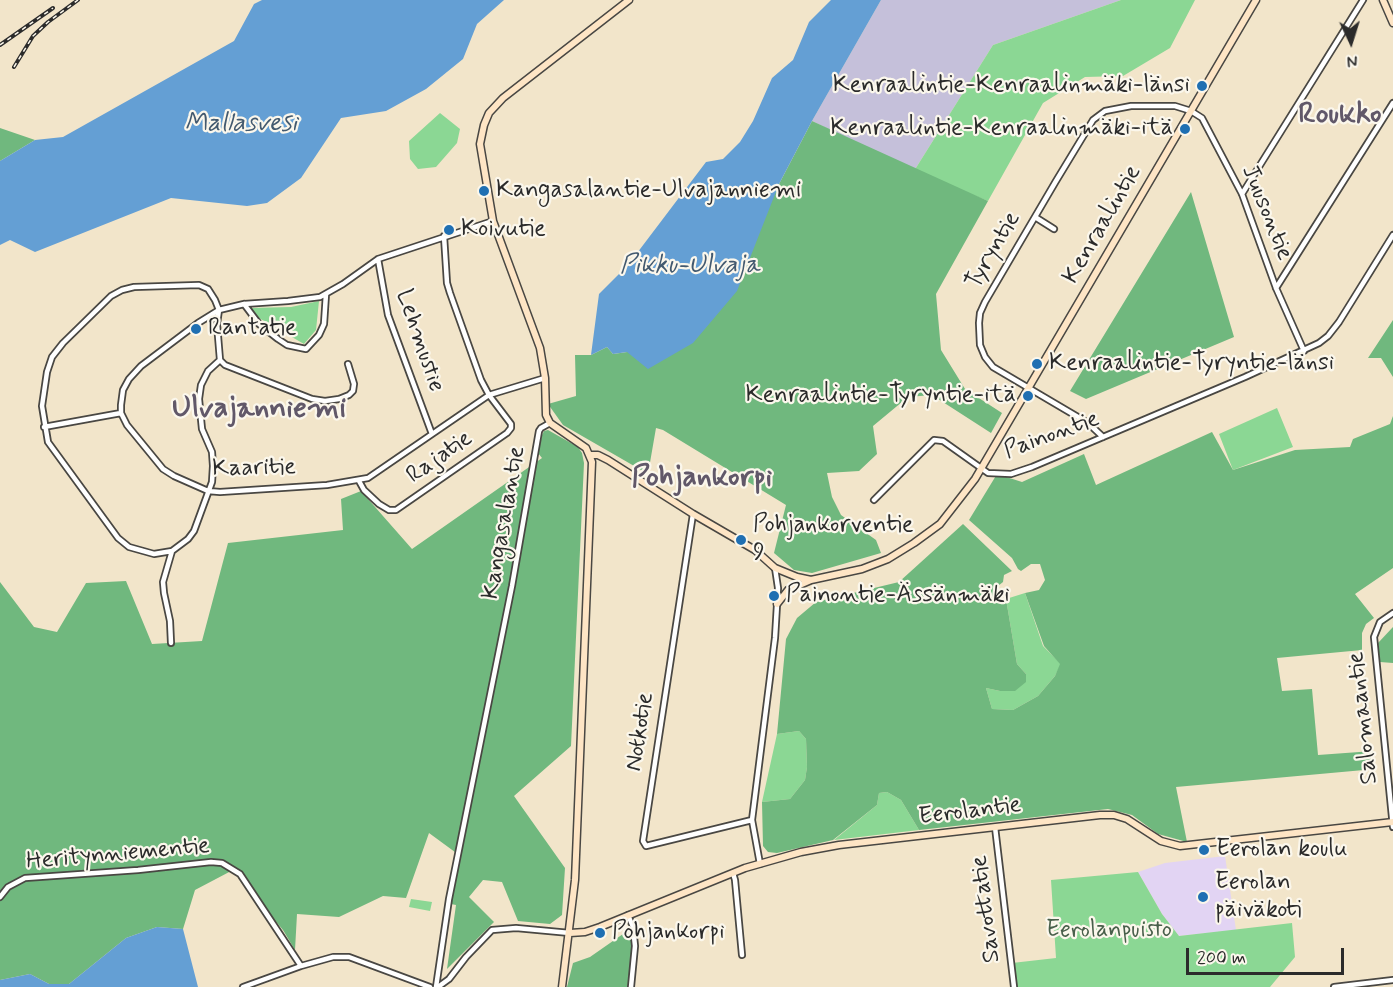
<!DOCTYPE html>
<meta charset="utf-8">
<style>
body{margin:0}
#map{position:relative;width:1393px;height:987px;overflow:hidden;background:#f2e5ca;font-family:Mynerve,sans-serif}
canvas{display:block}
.north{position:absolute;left:1321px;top:12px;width:60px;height:60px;-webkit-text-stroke:4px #fbf7ec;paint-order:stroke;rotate:176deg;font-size:16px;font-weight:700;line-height:24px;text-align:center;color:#2b2b2b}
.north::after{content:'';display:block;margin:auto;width:21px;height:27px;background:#2b2b2b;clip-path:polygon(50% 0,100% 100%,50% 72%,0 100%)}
.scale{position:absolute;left:1186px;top:948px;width:158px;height:27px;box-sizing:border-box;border:3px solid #2b2b2b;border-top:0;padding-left:8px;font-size:18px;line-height:21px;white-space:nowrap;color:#2b2b2b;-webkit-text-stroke:4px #fbf7ec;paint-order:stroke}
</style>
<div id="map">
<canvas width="1393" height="987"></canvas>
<div class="north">N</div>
<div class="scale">200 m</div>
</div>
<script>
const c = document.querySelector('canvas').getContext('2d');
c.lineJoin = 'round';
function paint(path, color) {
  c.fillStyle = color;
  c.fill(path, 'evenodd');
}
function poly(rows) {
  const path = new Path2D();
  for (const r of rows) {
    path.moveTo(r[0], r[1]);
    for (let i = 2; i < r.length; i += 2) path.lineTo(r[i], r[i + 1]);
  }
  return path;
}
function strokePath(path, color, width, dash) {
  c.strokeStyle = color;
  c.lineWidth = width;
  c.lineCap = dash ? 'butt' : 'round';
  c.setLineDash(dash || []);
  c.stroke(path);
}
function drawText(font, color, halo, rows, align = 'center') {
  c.font = font + ' Mynerve,sans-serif';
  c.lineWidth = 4.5;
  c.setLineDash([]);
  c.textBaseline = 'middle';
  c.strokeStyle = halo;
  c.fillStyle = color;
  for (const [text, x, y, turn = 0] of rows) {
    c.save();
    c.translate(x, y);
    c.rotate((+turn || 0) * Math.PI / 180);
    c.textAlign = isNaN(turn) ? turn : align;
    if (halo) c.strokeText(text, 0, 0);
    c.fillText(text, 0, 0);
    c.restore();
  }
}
const built = poly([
 [1225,856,1236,930,1179,936,1162,914,1138,872,1165,863]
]);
const industrial = poly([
 [881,0,1121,0,993,45,914,171,812,121]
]);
const green = poly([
 [1121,0,1195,0,1170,48,1123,76,1085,77,1043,103,988,201,914,171,993,45],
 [440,113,460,129,457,143,436,167,418,169,410,159,409,141],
 [319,301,316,330,304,344,257,317,250,308,291,307],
 [1277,408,1293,447,1233,470,1219,434],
 [1025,593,1043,646,1061,664,1055,676,1038,696,1013,710,992,709,986,688,1000,691,1026,674,1017,664,1006,599],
 [799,731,806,739,807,767,805,780,790,799,762,802,777,734],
 [887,792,901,800,919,830,834,840,877,805,879,793],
 [1138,872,1162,914,1179,936,1292,923,1295,957,1270,987,1014,987,1012,963,1056,958,1051,880],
 [411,899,432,902,430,911,409,907]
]);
const forest = poly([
 [812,121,988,201,936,294,941,350,965,389,1002,413,991,433,932,395,908,397,873,426,877,454,859,471,827,473,832,497,841,515,876,540,881,553,812,573,794,570,774,553,786,505,663,430,656,428,648,474,563,425,548,404,576,396,575,355,591,355,607,347,613,354,627,352,779,184],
 [0,128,35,140,0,161],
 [1191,192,1234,337,1086,399,1070,391],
 [1393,320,1393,377,1381,358,1368,358],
 [1393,416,1393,568,1355,594,1374,618,1366,624,1362,633,1362,650,1277,658,1282,691,1312,689,1318,755,1373,751,1375,769,1176,787,1187,842,1158,834,1132,815,1108,809,919,830,901,800,887,792,879,793,877,805,833,840,777,853,768,852,763,846,762,802,790,799,805,780,807,767,806,739,799,731,777,734,786,639,797,618,816,602,899,582,963,524,1012,571,1004,575,1003,582,993,590,998,602,1006,599,1017,664,1026,674,1026,682,1015,691,1000,691,986,688,992,709,1013,710,1038,696,1055,676,1060,664,1044,646,1025,593,1039,590,1045,580,1040,564,1031,564,1021,571,1018,569,1012,558,969,520,997,474,1022,482,1084,454,1096,485,1212,432,1233,470,1295,450,1350,447,1353,439,1390,424],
 [548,430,578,447,582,453,584,463,571,746,514,796,565,868,562,915,550,924,518,921,502,882,483,880,469,897,494,922,447,969,456,905,451,904,485,723,459,855,429,833,406,898,383,896,339,917,297,914,295,950,283,930,233,870,195,890,183,929,157,927,126,938,69,984,49,984,30,974,0,980,0,582,34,627,57,632,86,583,126,581,152,644,202,641,228,543,343,530,341,499,361,491,412,549,542,458,538,453,542,435,544,431],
 [1393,627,1393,663,1380,662,1378,643],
 [633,927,635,946,631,987,567,987,573,963,590,957]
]);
const water = poly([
 [262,0,504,0,477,24,463,59,426,89,386,111,341,118,301,178,267,203,247,206,171,198,35,252,10,240,0,245,0,161,35,140,63,137,234,41,254,4],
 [831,0,881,0,812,121,779,184,737,291,693,343,648,369,627,352,613,354,607,347,591,355,599,294,628,265,706,162,723,159,740,142,753,121,772,78,793,60,809,22],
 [157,927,183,929,198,987,0,987,0,980,30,974,49,984,69,984,126,938]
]);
const street = poly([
 [1242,194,1363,0],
 [1035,217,1054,229],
 [493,221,378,259,343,284,320,297,288,301,244,304,219,310,198,323,141,366,129,379,123,390,121,405,121,413,127,425,163,469,174,476,208,491,220,492,327,485,368,478,489,395,545,378],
 [378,259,388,315,432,434],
 [1276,288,1393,103],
 [244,304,259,324,278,339,287,345,306,349,319,335,324,324,326,294],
 [220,360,208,371,201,385,199,399,202,429,212,452,213,466,212,482,194,531,188,539,172,551,154,554,129,547,118,538,48,442,42,406,47,372,52,357,63,343,111,296,122,290,134,287,199,285,208,289,215,300,219,310,217,324,220,360,225,365,312,399,325,401,339,399,349,395,353,391,354,384,348,364],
 [44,427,121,413],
 [1103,437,1088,423,993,367,985,357,980,345,979,323,980,313,985,302,1056,181,1093,120,1105,111,1131,106,1175,106,1191,111,1202,118,1242,194,1276,288,1304,351],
 [359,481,364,490,379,504,389,510,396,510,507,433,511,428,511,424,489,395,481,380,450,293,447,283,444,236],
 [874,500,934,440,943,441,988,473,1011,474,1032,467,1245,377,1319,343,1328,336,1339,322,1393,235],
 [693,514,643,841,646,846,752,820],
 [1393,613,1380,622,1374,637,1393,827],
 [171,643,170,621,164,593,163,582,172,551],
 [995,827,1014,987],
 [760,864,752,820,775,638,778,588,775,568],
 [733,873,735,880,742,955],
 [0,897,8,887,25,878,138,870,211,862,222,863,240,874,301,966],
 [628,915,633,927,635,946,631,987],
 [243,987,301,966,333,957,349,957,430,987],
 [436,987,449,899,512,586,539,431,541,428,550,423],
 [438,987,449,979,466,957,492,930,516,928,570,933],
 [1334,987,1393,980]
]);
const secondary = poly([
 [1383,0,1393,23],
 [590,455,598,455,608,460,693,514,755,550,775,568,797,577,811,580,862,569,888,559,914,543,940,524,975,479,1256,0],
 [777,604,788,590,811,580],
 [570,933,585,932,600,927,745,868,801,852,839,845,1100,815,1114,815,1127,819,1161,841,1180,846,1393,822],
 [562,987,575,880,592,462,586,448,550,423,546,415,545,378,540,348,493,221,480,144,484,125,489,113,503,98,629,0]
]);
const rail = poly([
 [0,45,53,8],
 [14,67,33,36,48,22,78,0]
]);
const markers = [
 [1202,86,6,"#1f6fb2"],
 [1185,129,6,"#1f6fb2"],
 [484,191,6,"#1f6fb2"],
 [449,230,6,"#1f6fb2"],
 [196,329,6,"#1f6fb2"],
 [1037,364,6,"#1f6fb2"],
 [1028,396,6,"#1f6fb2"],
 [741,540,6,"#1f6fb2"],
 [774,596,6,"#1f6fb2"],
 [1204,850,6,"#1f6fb2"],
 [1203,897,6,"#1f6fb2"],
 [600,933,6,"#1f6fb2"]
];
const poiNames = [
 ["Kenraalintie-Kenraalinmäki-länsi",1190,86,"right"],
 ["Kenraalintie-Kenraalinmäki-itä",1173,129,"right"],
 ["Kangasalantie-Ulvajanniemi",496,191],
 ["Koivutie",461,230],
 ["Rantatie",208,329],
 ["Kenraalintie-Tyryntie-länsi",1049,364],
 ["Kenraalintie-Tyryntie-itä",1016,396,"right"],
 ["Pohjankorventie",753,526],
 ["9",753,554],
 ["Painontie-Ässänmäki",786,596],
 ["Eerolan koulu",1216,850],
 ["Eerolan",1215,883],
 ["päiväkoti",1215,911],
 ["Pohjankorpi",612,933]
];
const streetNames = [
 ["Juusontie",1266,213,68],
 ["Kenraalintie",1103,225,-60],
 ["Tyryntie",994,251,-60],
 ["Lehmustie",419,341,71],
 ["Painontie",1052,436,-20],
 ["Rajatie",440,458,-35],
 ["Kaaritie",254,469,-1],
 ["Kangasalantie",505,523,-80],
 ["Salomaantie",1364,718,-96],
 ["Notkotie",641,732,-81],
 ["Eerolantie",970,812,-7],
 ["Heritynniementie",118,855,-5],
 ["Savottatie",987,909,-97]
];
const parkNames = [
 ["Eerolanpuisto",1109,931]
];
const waterNames = [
 ["Mallasvesi",241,125],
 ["Pikku-Ulvaja",690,267]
];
const districtNames = [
 ["Roukko",1340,116],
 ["Ulvajanniemi",259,410],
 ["Pohjankorpi",702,479]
];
paint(built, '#e2d4f3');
paint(industrial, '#c5c0da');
paint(green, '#8bd794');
paint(forest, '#70b87e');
paint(water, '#649fd4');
strokePath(street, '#494743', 8);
strokePath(secondary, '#494743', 9);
strokePath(street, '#fff', 4.5);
strokePath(secondary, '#fee5c5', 6);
strokePath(rail, '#2b2b2b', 4);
strokePath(rail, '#fbf7ec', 1.5, [4.5]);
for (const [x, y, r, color] of markers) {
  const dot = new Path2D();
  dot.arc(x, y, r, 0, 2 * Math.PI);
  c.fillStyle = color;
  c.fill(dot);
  strokePath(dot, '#fbf7ec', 2);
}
drawText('24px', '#2b2b2b', '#fbf7ec', poiNames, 'left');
drawText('24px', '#2b2b2b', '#fbf7ec', streetNames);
drawText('24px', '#485f4a', '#fbf7ec', parkNames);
drawText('italic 26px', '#42596f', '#fbf7ec', waterNames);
drawText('bold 30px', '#615869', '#fbf7ec', districtNames);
</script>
